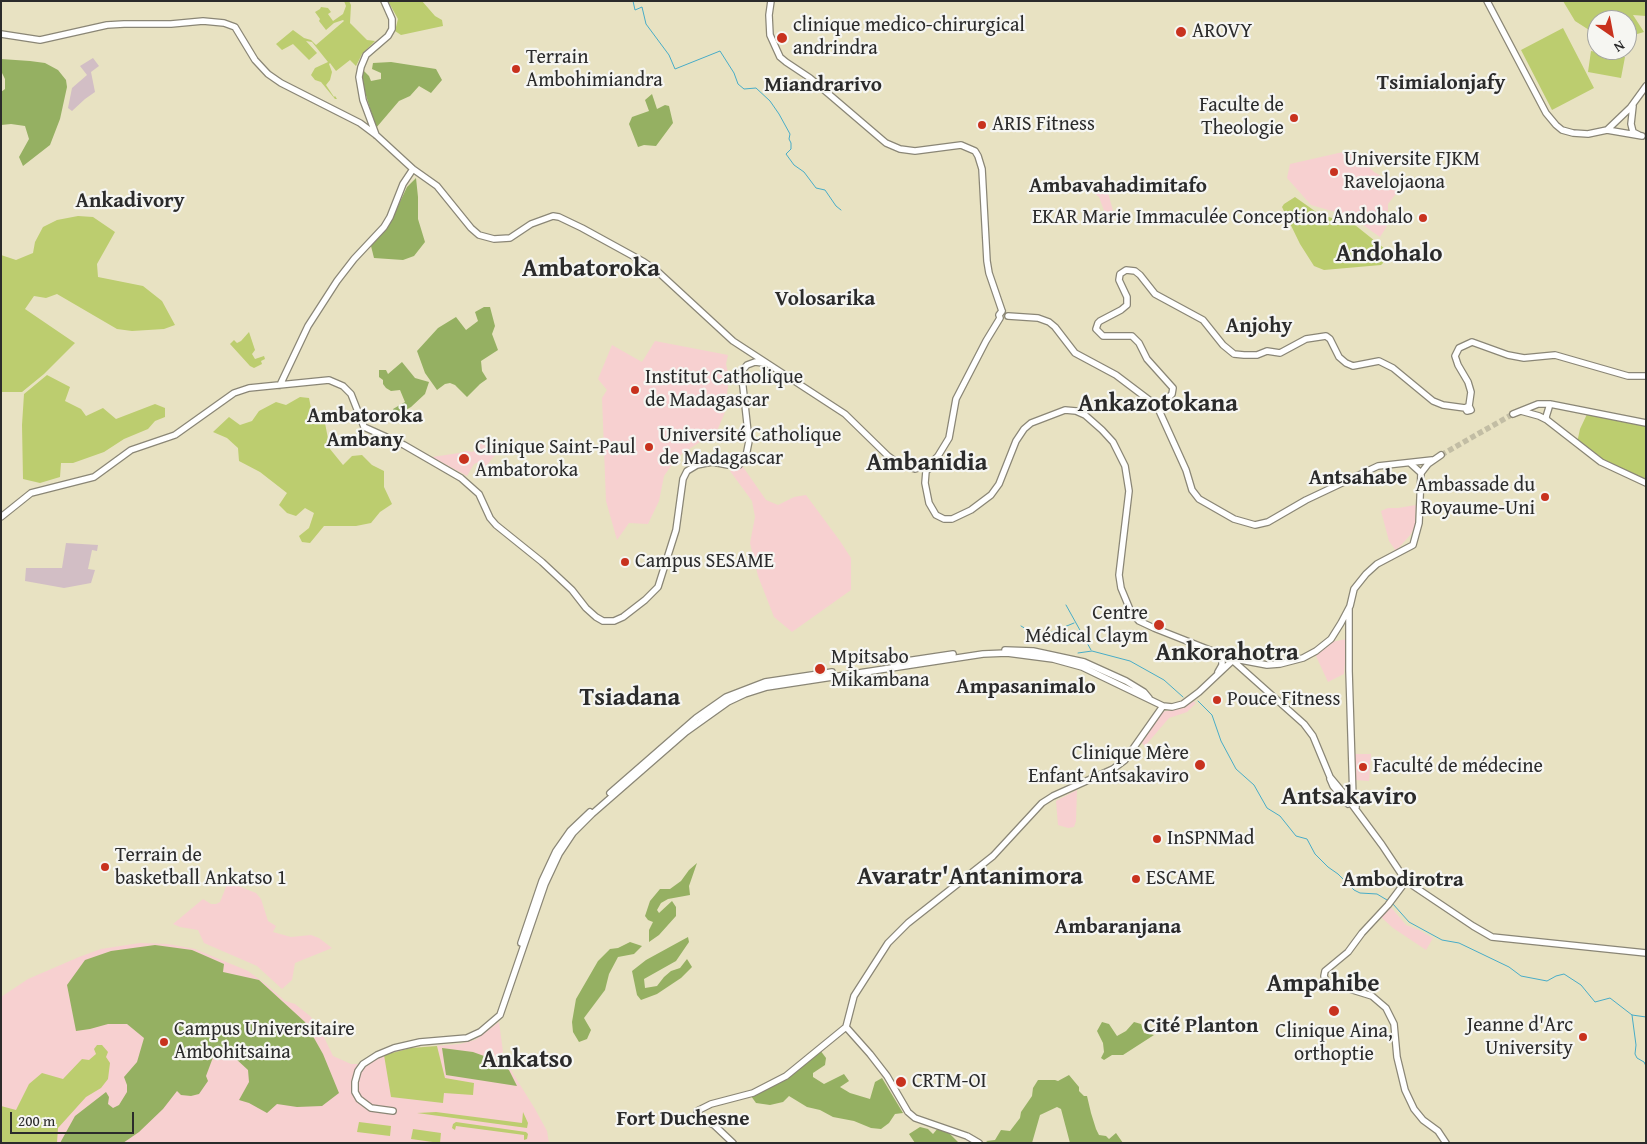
<!DOCTYPE html>
<meta charset="utf-8">
<style>
body{margin:0}
#map{position:relative;width:1647px;height:1144px;overflow:hidden;background:#e8e2c2;font-family:"Gentium Book Plus",serif}
canvas{display:block}
.frame{position:absolute;inset:0;border:2px solid #2b2b2b;pointer-events:none}
.north{position:absolute;left:1587px;top:10px;width:50px;height:50px;box-sizing:border-box;background:#f6f6f2;border:1px solid #a5a5a2;border-radius:50%;rotate:147deg;font-size:14px;font-weight:700;line-height:20px;text-align:center;color:#2b2b2b}
.north::after{content:'';display:block;margin:auto;width:18px;height:22px;background:#c8321e;clip-path:polygon(50% 0,100% 100%,50% 72%,0 100%)}
.scale{position:absolute;left:10px;top:1112px;width:124px;height:22px;box-sizing:border-box;border:2px solid #2b2b2b;border-top:0;padding-left:6px;font-size:15px;line-height:18px;white-space:nowrap;color:#2b2b2b;-webkit-text-stroke:4px #f6f6f2;paint-order:stroke}
</style>
<div id="map">
<canvas width="1647" height="1144"></canvas>
<div class="frame"></div>
<div class="north">N</div>
<div class="scale">200 m</div>
</div>
<script>
const c = document.querySelector('canvas').getContext('2d');
c.lineJoin = 'round';
function paint(path, color) {
  c.fillStyle = color;
  c.fill(path, 'evenodd');
}
function poly(rows) {
  const path = new Path2D();
  for (const r of rows) {
    path.moveTo(r[0], r[1]);
    for (let i = 2; i < r.length; i += 2) path.lineTo(r[i], r[i + 1]);
  }
  return path;
}
function strokePath(path, color, width, dash) {
  c.strokeStyle = color;
  c.lineWidth = width;
  c.lineCap = dash ? 'butt' : 'round';
  c.setLineDash(dash || []);
  c.stroke(path);
}
function drawText(font, color, halo, rows, align = 'center') {
  c.font = font + ' "Gentium Book Plus",serif';
  c.lineWidth = 4.5;
  c.setLineDash([]);
  c.textBaseline = 'middle';
  c.strokeStyle = halo;
  c.fillStyle = color;
  for (const [text, x, y, turn = 0] of rows) {
    c.save();
    c.translate(x, y);
    c.rotate((+turn || 0) * Math.PI / 180);
    c.textAlign = isNaN(turn) ? turn : align;
    if (halo) c.strokeText(text, 0, 0);
    c.fillText(text, 0, 0);
    c.restore();
  }
}
const built = poly([
 [1343,152,1351,152,1358,156,1374,172,1387,179,1397,190,1397,194,1395,195,1388,204,1388,211,1385,212,1385,225,1387,226,1380,237,1360,223,1360,219,1311,205,1287,178,1290,164],
 [1100,186,1106,186,1114,214,1106,216,1099,197,1092,191],
 [655,341,728,355,726,364,729,377,725,412,717,431,683,453,673,463,664,476,659,501,648,524,629,523,617,540,606,501,602,398,607,390,598,379,612,345,642,362],
 [478,442,498,452,485,467,479,462,474,464,467,476,432,457,459,453,466,451,473,452],
 [741,464,766,500,778,505,794,497,806,495,840,541,851,558,851,590,792,632,774,617,758,576,750,543,755,517,752,501,730,471],
 [1416,505,1415,526,1411,534,1396,551,1389,541,1381,511,1388,508,1398,508],
 [1347,639,1344,674,1328,682,1316,656,1331,642],
 [1193,701,1196,703,1187,712,1169,718,1145,746,1140,741,1162,712,1185,707],
 [1355,754,1371,754,1369,781,1355,780],
 [1077,790,1076,821,1074,827,1068,828,1058,825,1056,801],
 [228,882,256,893,261,899,268,921,276,926,273,932,291,937,311,935,319,938,332,948,295,963,292,980,282,989,257,966,204,943,198,930,180,927,173,924,203,899,211,904,216,904,220,902],
 [1390,906,1406,925,1419,930,1433,938,1426,950,1393,928,1381,917],
 [140,943,168,944,195,949,248,971,267,985,285,1001,295,1004,310,1016,321,1031,333,1056,351,1064,368,1064,384,1055,411,1048,460,1044,475,1040,499,1022,503,1052,501,1054,535,1109,547,1131,549,1143,1,1143,1,997,28,979,79,957,101,949]
]);
const industrial = poly([
 [93,58,99,66,91,72,95,92,85,99,72,111,68,108,72,88,87,75,80,66],
 [66,543,98,545,97,551,92,550,88,569,95,570,91,583,64,588,25,581,26,568,62,568]
]);
const green = poly([
 [344,1,349,1,351,5,350,23,367,40,375,41,362,54,356,66,350,60,336,71,330,63,329,64,332,72,330,80,326,85,334,97,335,96,337,99,335,99,321,82,315,80,311,75,315,68,328,62,312,42,306,41,317,53,309,60,293,44,282,50,276,44,293,30,304,38,311,40,316,45,344,21,343,20,334,23,326,30,319,21,320,19,315,12,320,9,321,7,328,8,331,12,328,14,333,21,343,14,346,6],
 [388,1,422,1,435,16,442,20,443,26,401,35,395,31,398,19],
 [1563,1,1646,1,1646,16,1633,15,1644,32,1627,37,1627,20,1597,20,1597,35,1575,21],
 [1563,28,1594,88,1552,110,1521,50],
 [1591,51,1625,57,1621,78,1588,72],
 [1295,197,1319,214,1355,225,1385,249,1386,260,1381,265,1324,270,1314,266,1300,244,1282,207,1284,204],
 [78,216,93,217,115,232,97,264,98,277,143,286,162,301,175,325,164,329,132,331,117,329,57,294,46,298,34,296,25,309,75,343,44,374,22,392,1,392,1,255,16,260,33,253,35,242,43,227,57,220],
 [249,332,255,350,252,354,255,359,264,356,265,359,261,361,262,364,254,368,250,366,230,344,234,340,237,343,241,341],
 [47,375,70,387,65,401,81,409,86,416,103,408,116,419,155,404,165,408,165,417,155,421,148,429,124,439,104,452,73,463,61,463,60,477,40,483,23,479,22,425,24,394],
 [300,397,309,398,312,413,325,423,330,449,343,465,352,456,362,455,372,465,384,471,384,487,392,504,380,512,371,523,356,526,324,526,310,543,302,542,299,536,309,528,314,513,305,508,296,516,287,513,279,505,287,493,260,472,239,461,238,448,227,438,213,432,229,417,240,425,252,421,259,411,276,402,286,405],
 [1588,412,1646,423,1646,483,1604,463,1577,443,1580,429],
 [97,1045,102,1045,108,1052,106,1057,110,1063,108,1079,101,1088,86,1097,58,1128,57,1143,1,1143,1,1106,16,1110,29,1084,42,1073,63,1079,82,1059,89,1060,96,1054,94,1049],
 [437,1046,445,1078,474,1083,473,1095,444,1093,443,1103,391,1097,384,1055,411,1048],
 [436,1112,522,1123,523,1112,528,1123,527,1128,417,1113],
 [359,1122,391,1126,390,1136,357,1132],
 [456,1122,526,1132,528,1134,527,1139,524,1140,524,1135,456,1126,455,1130,452,1128,453,1124],
 [413,1129,441,1133,440,1143,411,1139]
]);
const forest = poly([
 [1,59,30,61,45,63,58,70,66,80,67,87,60,119,50,145,23,166,19,157,29,139,25,126,11,124,1,125,1,92,5,89,5,79,1,71],
 [391,62,436,69,442,80,431,93,419,86,410,96,399,101,376,128,361,79,363,70,369,76,371,81,381,79,381,73,372,69,373,63],
 [652,94,657,109,665,105,669,106,673,123,656,146,644,145,638,147,629,124,632,117,649,111,645,100],
 [416,178,418,197,418,219,425,242,414,256,403,260,374,258,371,246,389,225,407,187],
 [484,307,490,307,495,326,492,334,498,350,481,361,482,371,487,379,480,384,467,397,455,385,450,383,445,384,437,390,425,373,417,351,438,328,456,317,466,330,478,321,475,312],
 [402,362,415,378,429,382,425,394,411,407,397,415,393,409,405,402,400,390,391,391,386,388,383,384,383,380,379,377,379,370,386,370,388,374],
 [697,863,689,886,690,895,668,899,661,903,657,910,659,913,672,901,676,907,676,916,659,935,649,942,649,930,653,922,648,920,645,916,650,901,660,889,670,889,681,881,689,870],
 [688,937,689,942,676,961,644,979,645,988,657,986,664,977,671,971,680,968,687,959,692,967,681,978,657,994,641,1000,637,995,632,971,646,960],
 [630,942,642,946,634,954,618,957,609,974,605,990,584,1018,591,1030,587,1039,579,1042,573,1032,572,1022,576,999,598,961,610,949,618,948],
 [155,945,192,950,224,964,223,972,259,980,305,1022,323,1054,339,1093,322,1106,297,1107,277,1104,267,1113,249,1103,239,1100,249,1082,248,1070,235,1058,222,1051,215,1052,206,1076,208,1081,199,1094,191,1096,181,1095,177,1091,163,1109,139,1132,123,1143,60,1143,75,1116,106,1092,109,1097,108,1104,113,1108,119,1105,127,1092,127,1085,124,1077,137,1062,144,1038,127,1024,108,1024,90,1029,76,1031,67,985,85,960,111,951],
 [1102,1022,1109,1024,1117,1036,1126,1031,1134,1022,1141,1024,1144,1033,1154,1035,1123,1055,1112,1055,1104,1060,1101,1058,1104,1052,1103,1043,1097,1031],
 [442,1048,473,1052,498,1061,509,1070,517,1086,446,1075],
 [820,1050,826,1058,825,1065,813,1073,813,1077,824,1084,844,1074,849,1081,840,1087,850,1093,870,1099,875,1082,882,1078,903,1113,895,1114,889,1123,881,1129,871,1128,854,1121,833,1117,820,1110,807,1107,789,1096,783,1102,770,1105,756,1103,751,1096],
 [1069,1075,1079,1087,1079,1091,1084,1096,1087,1096,1091,1113,1096,1129,1099,1135,1106,1136,1109,1139,1116,1133,1123,1143,1070,1143,1061,1109,1057,1107,1040,1115,1032,1143,989,1143,986,1141,995,1140,1001,1130,1010,1131,1020,1118,1021,1112,1032,1096,1033,1088,1038,1080,1055,1080,1058,1081],
 [920,1127,928,1129,933,1134,938,1128,949,1133,959,1143,915,1143,909,1134]
]);
const stream = poly([
 [633,1,635,10,642,7,646,24,669,55,675,69,720,51,734,73,738,84,744,89,756,88,770,101,779,114,790,134,789,139,791,143,791,149,786,154,794,165,804,172,816,188,825,190,836,206,841,210],
 [1066,605,1091,650],
 [1021,626,1040,637,1074,623],
 [1078,653,1092,651,1130,661,1164,680,1183,697],
 [1198,701,1212,715,1221,741,1236,769,1254,785,1267,808,1280,816,1296,836,1307,839,1315,854,1328,867,1338,874,1354,890,1360,893,1377,894,1387,900],
 [1393,904,1409,922,1442,940,1459,943,1509,967,1521,976,1547,981,1556,976,1564,974,1581,985,1595,1002,1610,998,1632,1015,1646,1017],
 [1632,1015,1636,1045,1635,1054,1637,1058,1644,1062,1646,1066]
]);
const secondaryTunnel = poly([
 [1441,455,1513,414]
]);
const secondary = poly([
 [771,1,769,15,770,35,780,57,786,62,810,78,886,143,900,149,915,151,961,145,975,151,978,156,982,169,987,261,989,273,1002,311],
 [1487,1,1546,113,1556,125,1562,130,1573,133,1588,134,1607,130,1642,136],
 [1,34,40,40,107,25,124,24,171,24,203,21,224,23,235,27,255,60,268,74,281,83,360,123,376,135,413,169,437,186,471,228,479,235,494,239,510,238,531,224,553,216,559,217,582,228,644,262,656,270,733,341,845,414,888,456,899,464,915,469,922,467,925,464,929,465],
 [1633,106,1631,124,1633,132,1639,135],
 [1607,130,1630,108,1646,86],
 [376,135,363,100,359,77,361,67,366,55,388,36,392,29,392,19,384,1],
 [1002,311,999,315,1000,318,986,341,956,399,949,438,938,456,929,465,929,469,926,471,925,483,929,503,936,515,944,519,952,519,971,510,991,495,999,484,1016,441,1024,429,1031,423,1065,410,1076,411,1085,415,1102,430,1113,442,1125,466,1129,491,1119,575,1121,588,1131,612,1139,621,1154,628,1230,658,1304,724,1313,736,1330,777,1345,795,1382,845,1406,881,1473,926,1492,937,1646,953],
 [1008,316,1038,318,1049,322,1055,327,1075,353,1116,375,1157,406,1186,470,1192,490,1199,499,1234,519,1255,525,1268,522,1306,500,1378,466,1432,460],
 [280,385,308,326,337,281,354,259,384,227,390,217,403,184,413,169],
 [1157,406,1169,397,1172,394,1173,388,1147,359,1139,343,1132,336,1103,336,1096,329,1098,323,1100,321,1121,310,1127,305,1127,297,1119,280,1120,274,1126,270,1135,271,1140,275,1155,294,1203,320,1223,345,1234,354,1244,355,1257,355,1267,351,1280,353,1306,339,1326,336,1330,339,1339,357,1346,363,1353,366,1379,361,1393,368,1433,401,1443,405,1465,408,1469,406,1471,410,1467,411,1465,408],
 [1469,406,1471,392,1468,382,1458,365,1455,356,1459,348,1472,342,1508,355,1524,358,1555,355,1628,376,1646,376],
 [1521,411,1539,416,1547,420,1601,462,1646,483],
 [1513,414,1538,404,1550,404,1646,423],
 [1547,420,1546,417,1550,404],
 [1410,463,1421,473],
 [1,517,31,493,94,477,131,450,175,435,234,393,249,388,329,380,343,386,351,394,364,427,404,445,461,478,479,494,490,518,496,525,542,562,572,590,586,608,596,617,603,621,614,621,623,617,645,600,658,587,676,530,683,479,687,471,697,465,712,462,728,465,739,465,746,456,749,441,742,378,742,371,747,365,755,362,763,363],
 [1349,609,1349,671,1353,799,1356,807],
 [1005,650,1033,651,1084,662,1126,681,1144,692,1149,698],
 [1230,658,1267,665,1280,664,1303,658,1316,651,1331,639,1341,623,1350,606,1354,589,1366,574,1377,564,1413,545,1419,523,1421,473,1428,464,1441,455],
 [893,663,953,654],
 [1218,672,1222,665,1222,658,1219,654],
 [1330,779,1333,786,1348,804],
 [610,793,696,718,726,697,765,682,832,672],
 [1406,881,1388,905,1362,933,1348,952,1325,971,1324,976,1327,982,1372,996,1386,1008,1394,1024,1397,1057,1405,1090,1414,1109,1423,1120,1438,1131,1446,1143],
 [521,943,542,881,556,851,570,831,590,812],
 [846,1027,870,1054,887,1076,908,1112,915,1118,967,1136,979,1143],
 [393,1111,371,1108,359,1099,355,1092,355,1082,358,1071,363,1064,377,1055,394,1048,420,1042,467,1038,480,1032,500,1015,545,884,559,854,573,833,592,814,686,732,728,702,745,694,767,687,983,654,1007,653,1053,659,1082,667,1163,706,1172,707,1183,704,1199,692,1233,660],
 [733,1143,714,1125,699,1118,697,1111,711,1104,753,1093,786,1076,846,1027,854,996,888,943,908,923,993,856,1042,803,1053,796,1113,769,1125,760,1163,706]
]);
const markers = [
 [1181,32,6,"#c8321e"],
 [782,38,6,"#c8321e"],
 [516,69,5,"#c8321e"],
 [1294,118,5,"#c8321e"],
 [982,125,5,"#c8321e"],
 [1334,172,5,"#c8321e"],
 [1423,218,5,"#c8321e"],
 [635,390,5,"#c8321e"],
 [649,447,5,"#c8321e"],
 [464,459,6,"#c8321e"],
 [1545,497,5,"#c8321e"],
 [625,562,5,"#c8321e"],
 [1159,625,6,"#c8321e"],
 [820,669,6,"#c8321e"],
 [1217,700,5,"#c8321e"],
 [1200,765,6,"#c8321e"],
 [1363,767,5,"#c8321e"],
 [1157,839,5,"#c8321e"],
 [105,867,5,"#c8321e"],
 [1136,879,5,"#c8321e"],
 [1334,1011,6,"#c8321e"],
 [1583,1037,5,"#c8321e"],
 [164,1042,5,"#c8321e"],
 [901,1082,6,"#c8321e"]
];
const poiNames = [
 ["clinique medico-chirurgical",793,26],
 ["andrindra",793,49],
 ["AROVY",1192,32],
 ["Terrain",526,58],
 ["Ambohimiandra",526,81],
 ["Faculte de",1284,106,"right"],
 ["Theologie",1284,129,"right"],
 ["ARIS Fitness",992,125],
 ["Universite FJKM",1344,160],
 ["Ravelojaona",1344,183],
 ["EKAR Marie Immaculée Conception Andohalo",1413,218,"right"],
 ["Institut Catholique",645,378],
 ["de Madagascar",645,401],
 ["Université Catholique",659,436],
 ["de Madagascar",659,459],
 ["Clinique Saint-Paul",475,448],
 ["Ambatoroka",475,471],
 ["Ambassade du",1535,486,"right"],
 ["Royaume-Uni",1535,509,"right"],
 ["Campus SESAME",635,562],
 ["Centre",1148,614,"right"],
 ["Médical Claym",1148,637,"right"],
 ["Mpitsabo",831,658],
 ["Mikambana",831,681],
 ["Pouce Fitness",1227,700],
 ["Clinique Mère",1189,754,"right"],
 ["Enfant Antsakaviro",1189,777,"right"],
 ["Faculté de médecine",1373,767],
 ["InSPNMad",1167,839],
 ["Terrain de",115,856],
 ["basketball Ankatso 1",115,879],
 ["ESCAME",1146,879],
 ["Jeanne d'Arc",1573,1026,"right"],
 ["University",1573,1049,"right"],
 ["Campus Universitaire",174,1030],
 ["Ambohitsaina",174,1053],
 ["Clinique Aina,",1334,1032,"center"],
 ["orthoptie",1334,1055,"center"],
 ["CRTM-OI",912,1082]
];
const neighbourhoodNames = [
 ["Tsimialonjafy",1441,84],
 ["Miandrarivo",823,86],
 ["Ambavahadimitafo",1118,187],
 ["Ankadivory",130,202],
 ["Volosarika",825,300],
 ["Anjohy",1259,327],
 ["Ambatoroka",365,417],
 ["Ambany",365,441],
 ["Antsahabe",1358,479],
 ["Ampasanimalo",1026,688],
 ["Ambodirotra",1403,881],
 ["Ambaranjana",1118,928],
 ["Cité Planton",1201,1027],
 ["Fort Duchesne",683,1120]
];
const districtNames = [
 ["Andohalo",1389,255],
 ["Ambatoroka",591,270],
 ["Ankazotokana",1158,405],
 ["Ambanidia",927,464],
 ["Ankorahotra",1227,654],
 ["Tsiadana",630,699],
 ["Antsakaviro",1349,798],
 ["Avaratr'Antanimora",970,878],
 ["Ampahibe",1323,985],
 ["Ankatso",527,1061]
];
paint(built, '#f7d0d0');
paint(industrial, '#d2bec5');
paint(green, '#bccd6f');
paint(forest, '#95b062');
strokePath(stream, '#48acc7', 1);
strokePath(secondaryTunnel, '#c2bda4', 5.5, [5.5, 3]);
strokePath(secondary, '#8a8676', 8);
strokePath(secondary, '#fff', 5.5);
for (const [x, y, r, color] of markers) {
  const dot = new Path2D();
  dot.arc(x, y, r, 0, 2 * Math.PI);
  c.fillStyle = color;
  c.fill(dot);
  strokePath(dot, '#f6f6f2', 2);
}
drawText('20px', '#2b2b2b', '#f6f6f2', poiNames, 'left');
drawText('bold 21px', '#2b2b2b', '#f6f6f2', neighbourhoodNames);
drawText('bold 25px', '#2b2b2b', '#f6f6f2', districtNames);
</script>
